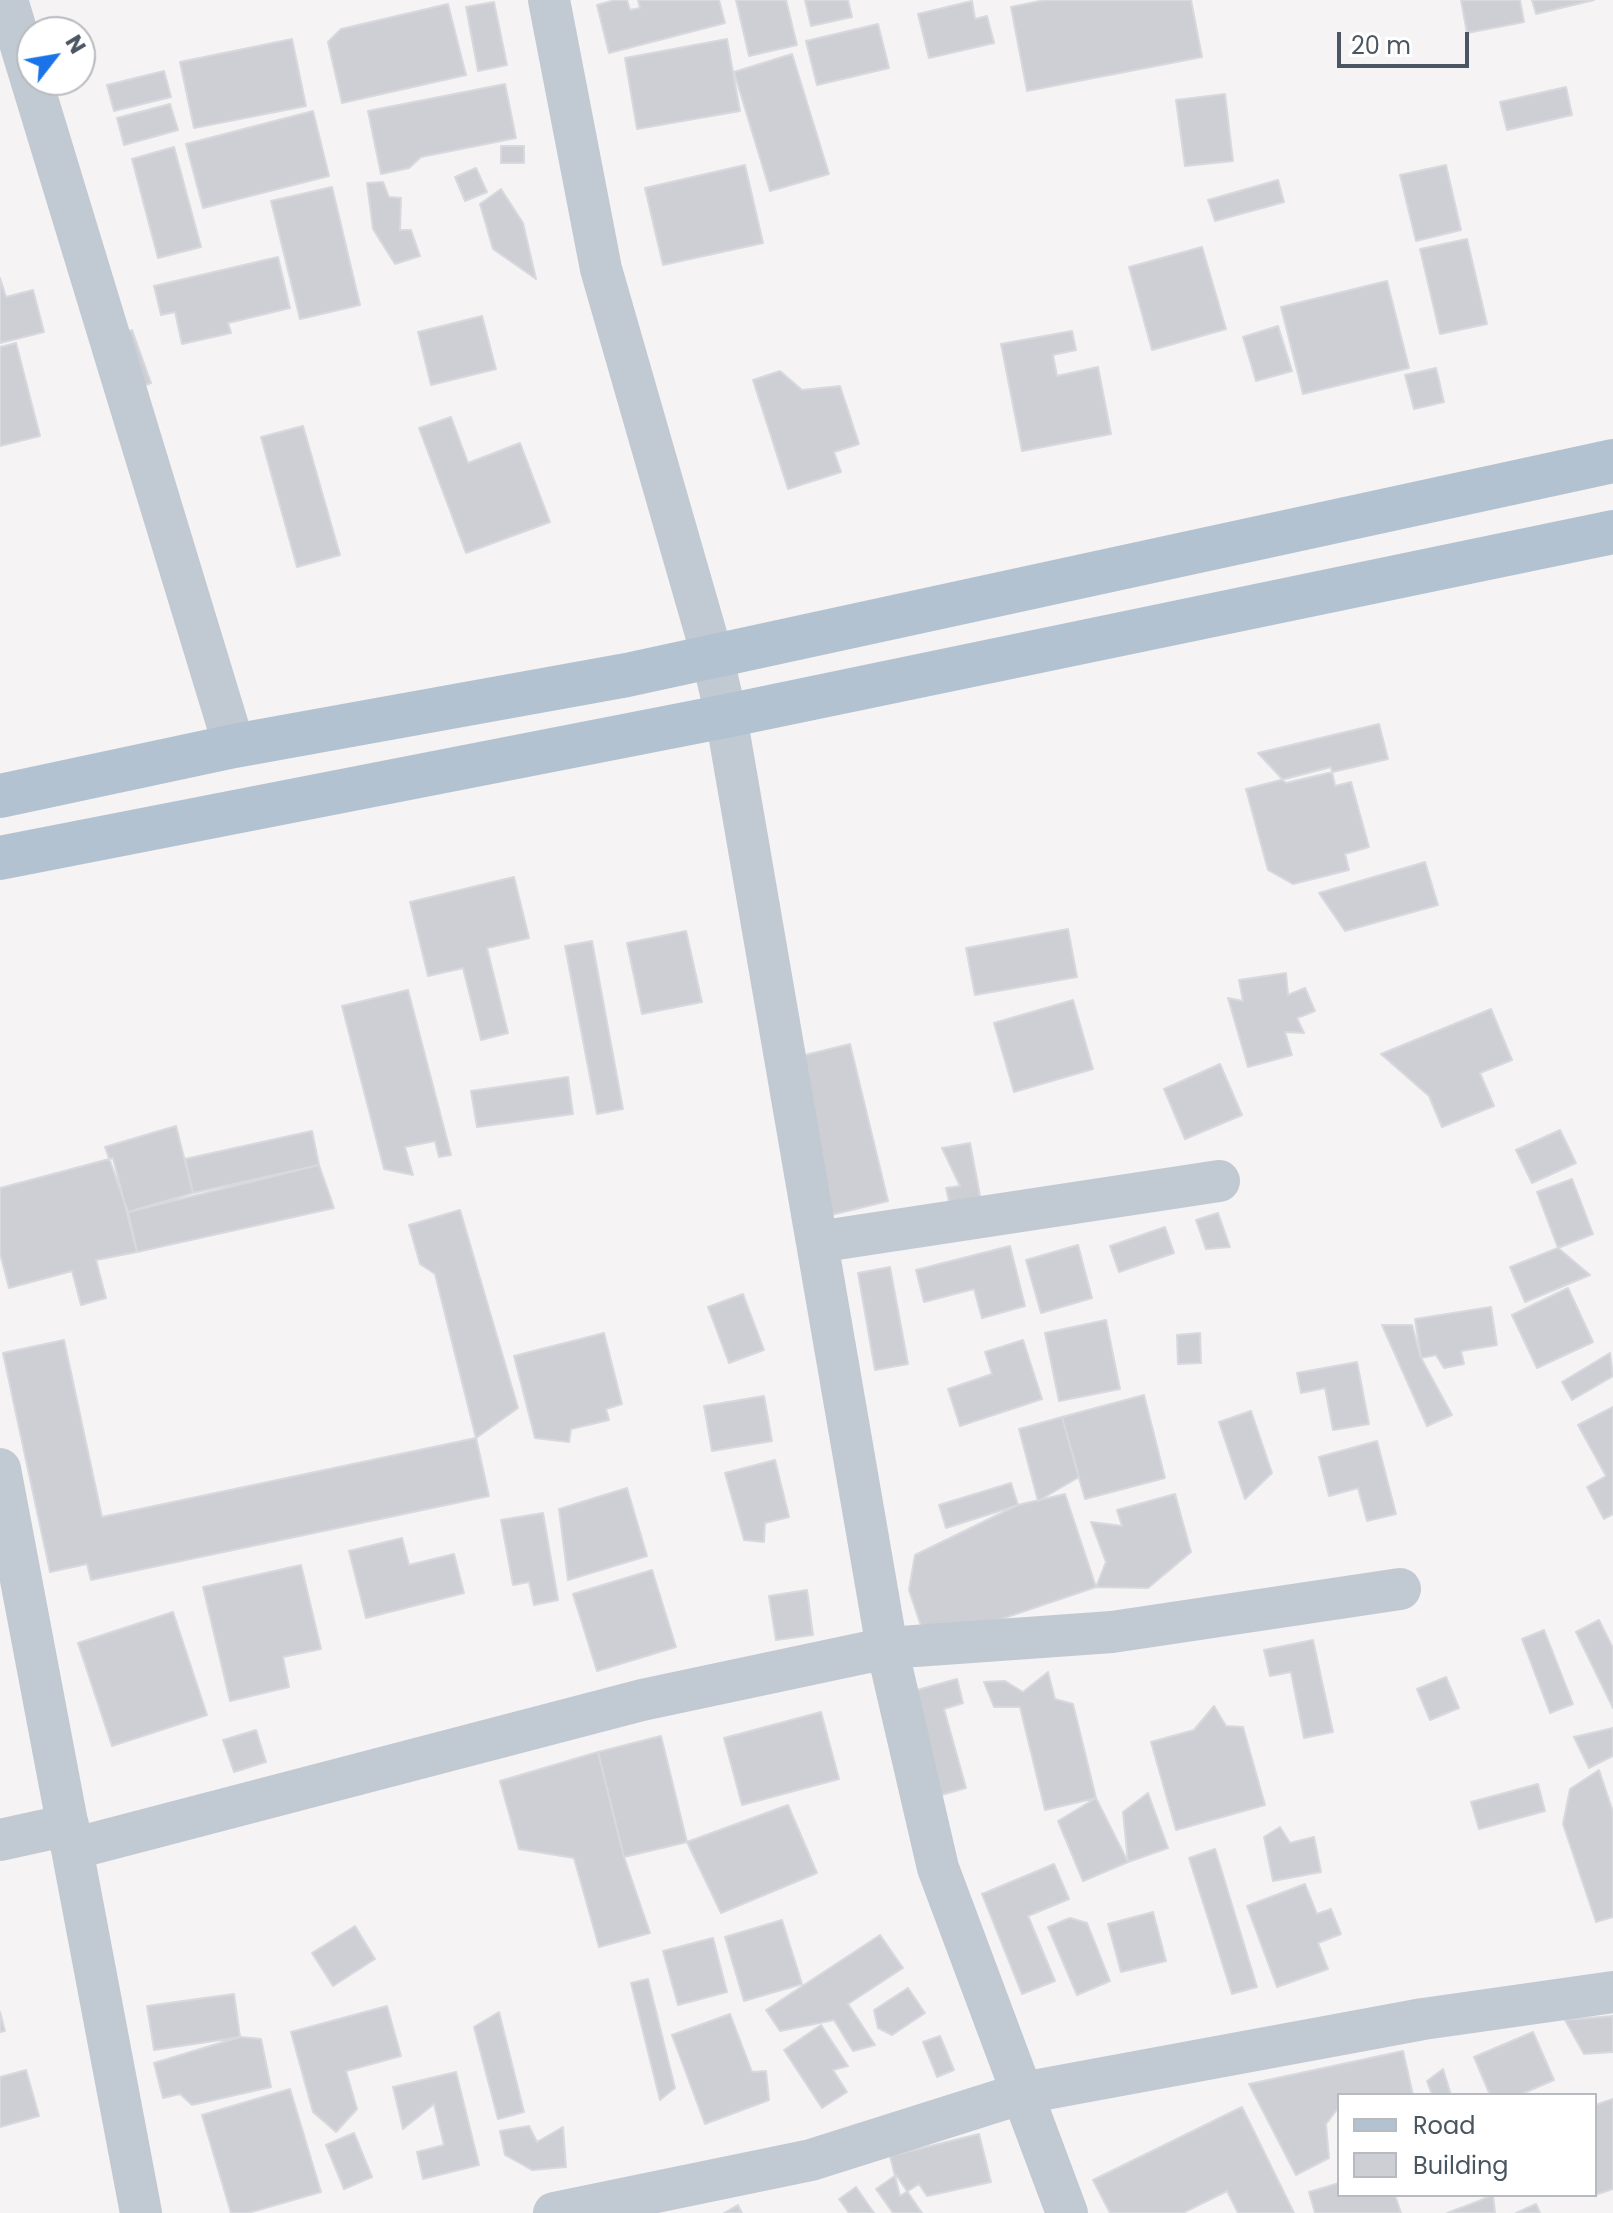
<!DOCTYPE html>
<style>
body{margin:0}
#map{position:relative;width:1613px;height:2213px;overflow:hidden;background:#f5f3f3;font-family:Poppins,sans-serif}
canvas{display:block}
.legend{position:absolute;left:1337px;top:2093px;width:260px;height:104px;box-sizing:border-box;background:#fff;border:2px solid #b7bbc0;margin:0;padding:10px 14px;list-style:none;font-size:24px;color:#4a5661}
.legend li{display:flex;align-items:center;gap:16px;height:40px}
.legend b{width:40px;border:2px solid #b7bbc0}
.north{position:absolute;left:16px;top:16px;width:80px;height:80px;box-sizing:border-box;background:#fff;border:2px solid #b7bbc0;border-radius:50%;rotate:59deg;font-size:22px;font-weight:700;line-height:32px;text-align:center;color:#4a5661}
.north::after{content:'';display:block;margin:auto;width:28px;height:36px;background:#1a73e8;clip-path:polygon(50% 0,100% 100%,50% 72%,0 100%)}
.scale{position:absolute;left:1337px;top:32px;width:132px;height:36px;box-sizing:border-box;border:4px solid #4a5661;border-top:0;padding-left:10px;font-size:24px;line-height:28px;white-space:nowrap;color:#4a5661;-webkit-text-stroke:6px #fff;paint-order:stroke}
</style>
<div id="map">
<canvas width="1613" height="2213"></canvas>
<ul class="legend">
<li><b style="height:10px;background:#b3c2d1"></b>Road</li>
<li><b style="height:22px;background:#cdcfd5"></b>Building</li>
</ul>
<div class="north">N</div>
<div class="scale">20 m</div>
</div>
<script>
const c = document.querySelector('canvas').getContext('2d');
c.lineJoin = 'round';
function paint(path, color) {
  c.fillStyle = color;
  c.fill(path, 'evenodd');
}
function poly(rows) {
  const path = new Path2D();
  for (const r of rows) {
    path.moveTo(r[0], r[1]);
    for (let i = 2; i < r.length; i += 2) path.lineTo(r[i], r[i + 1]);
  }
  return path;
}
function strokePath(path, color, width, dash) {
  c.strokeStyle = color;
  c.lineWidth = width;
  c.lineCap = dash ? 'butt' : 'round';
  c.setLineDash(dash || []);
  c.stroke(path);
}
const building = poly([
 [615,0,627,0,630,10,640,8,638,0,719,0,725,23,609,53,597,5,615,0],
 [736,0,786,0,797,45,749,56,736,0],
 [805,0,848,0,852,17,811,26,805,0],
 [1045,0,1191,0,1202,57,1027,91,1011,7,1045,0],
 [1461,0,1520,0,1524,22,1467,33,1461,0],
 [1532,0,1594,0,1536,14,1532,0],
 [972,1,975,19,987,16,994,43,929,58,918,14,972,1],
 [494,2,507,65,478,71,466,7,494,2],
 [448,4,466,75,342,103,328,42,341,29,448,4],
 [878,24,889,68,817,85,806,41,878,24],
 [292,39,306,106,194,128,180,62,292,39],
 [727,39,740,111,637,129,625,58,727,39],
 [792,54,829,174,770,191,734,72,792,54],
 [164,71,171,97,114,111,107,85,164,71],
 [505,84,516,138,421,157,409,168,381,174,368,111,505,84],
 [1566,87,1572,115,1507,130,1500,102,1566,87],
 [1225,94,1233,161,1185,166,1176,100,1225,94],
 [170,104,178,130,124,145,117,118,170,104],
 [313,111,329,176,203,208,186,144,313,111],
 [501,146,524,146,524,163,501,163,501,146],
 [174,147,201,247,158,258,132,159,174,147],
 [745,165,763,243,663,265,645,188,745,165],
 [1446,165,1461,230,1416,241,1400,175,1446,165],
 [476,168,487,192,465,201,455,177,476,168],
 [1278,180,1284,202,1215,221,1208,200,1278,180],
 [383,182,389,197,401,198,400,230,411,230,420,256,395,264,373,229,367,183,383,182],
 [332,187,360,305,300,319,271,201,332,187],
 [501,189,523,223,536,279,493,249,480,204,501,189],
 [1467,239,1487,324,1440,334,1420,249,1467,239],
 [1202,247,1226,329,1152,350,1129,267,1202,247],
 [278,257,290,308,228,323,231,333,182,344,175,312,161,315,154,286,278,257],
 [0,278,6,297,33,290,44,332,0,343,0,278],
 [1387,281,1409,368,1303,394,1281,307,1387,281],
 [482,316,496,369,431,385,418,332,482,316],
 [1278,326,1292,371,1256,381,1243,337,1278,326],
 [132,330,151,383,135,389,115,336,132,330],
 [1072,331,1076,350,1053,355,1057,376,1098,367,1111,434,1022,451,1001,344,1072,331],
 [16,343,40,436,0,446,0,347,16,343],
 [1436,368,1444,402,1414,409,1405,375,1436,368],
 [780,371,802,390,840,386,859,444,834,452,841,472,788,489,753,380,780,371],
 [451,417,468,463,520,443,550,522,466,553,419,428,451,417],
 [303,426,340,555,297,567,261,437,303,426],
 [1379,724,1388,759,1286,783,1258,753,1379,724],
 [1331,767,1335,786,1351,782,1369,847,1345,854,1349,870,1293,884,1268,870,1246,789,1331,767],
 [1425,862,1438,905,1345,931,1319,893,1425,862],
 [514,877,529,938,487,948,508,1033,481,1040,463,968,428,976,410,902,514,877],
 [1068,929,1077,977,975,995,966,948,1068,929],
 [686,931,702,1002,642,1014,627,943,686,931],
 [592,941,623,1109,597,1114,565,946,592,941],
 [1286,973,1288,995,1305,988,1315,1011,1297,1018,1304,1033,1285,1032,1292,1055,1248,1067,1228,998,1243,1001,1239,980,1286,973],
 [408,990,451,1155,439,1157,435,1141,405,1147,413,1175,384,1169,342,1006,408,990],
 [1073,1000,1093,1069,1014,1092,994,1023,1073,1000],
 [1491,1009,1512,1060,1480,1073,1494,1106,1442,1127,1429,1096,1381,1054,1491,1009],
 [850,1044,888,1201,823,1217,785,1060,850,1044],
 [1220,1064,1242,1115,1185,1139,1164,1089,1220,1064],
 [568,1077,573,1114,477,1127,471,1091,568,1077],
 [176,1126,193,1193,128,1212,105,1147,176,1126],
 [1560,1130,1576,1163,1532,1183,1516,1150,1560,1130],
 [312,1131,319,1165,193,1193,185,1159,312,1131],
 [970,1143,981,1201,950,1206,946,1188,960,1186,942,1148,970,1143],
 [113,1158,137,1252,96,1260,106,1298,81,1305,72,1271,9,1288,0,1253,0,1188,113,1158],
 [319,1165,334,1208,137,1252,128,1212,319,1165],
 [1572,1179,1593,1234,1558,1248,1537,1192,1572,1179],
 [460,1210,518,1408,476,1438,435,1274,420,1264,409,1225,460,1210],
 [1218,1213,1230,1247,1206,1249,1196,1220,1218,1213],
 [1165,1227,1174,1253,1119,1272,1110,1246,1165,1227],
 [1078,1245,1092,1298,1041,1313,1026,1260,1078,1245],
 [1010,1246,1025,1306,982,1318,974,1289,924,1302,916,1270,1010,1246],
 [1558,1248,1590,1275,1525,1302,1510,1267,1558,1248],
 [890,1267,908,1364,875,1370,858,1273,890,1267],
 [1568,1288,1593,1342,1537,1368,1512,1315,1568,1288],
 [743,1294,764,1350,729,1363,708,1307,743,1294],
 [1491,1307,1497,1345,1461,1351,1464,1364,1444,1368,1436,1355,1421,1358,1415,1319,1491,1307],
 [1106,1320,1120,1389,1059,1401,1045,1333,1106,1320],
 [1382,1325,1412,1325,1421,1358,1452,1415,1427,1426,1382,1325],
 [604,1333,622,1404,606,1409,609,1420,571,1429,569,1442,535,1438,514,1356,604,1333],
 [1200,1333,1201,1363,1178,1364,1177,1335,1200,1333],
 [64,1340,102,1517,476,1438,489,1496,91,1580,87,1564,50,1572,3,1353,64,1340],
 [1023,1340,1042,1399,960,1426,948,1389,992,1374,985,1352,1023,1340],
 [1610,1353,1613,1376,1572,1400,1562,1382,1610,1353],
 [1357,1362,1369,1424,1333,1430,1325,1388,1301,1393,1297,1373,1357,1362],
 [1144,1395,1165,1478,1085,1499,1062,1417,1144,1395],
 [764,1396,772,1441,712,1451,704,1406,764,1396],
 [1613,1407,1613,1514,1604,1519,1587,1487,1606,1476,1578,1425,1613,1407],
 [1251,1411,1272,1473,1245,1499,1219,1422,1251,1411],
 [1062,1417,1079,1477,1038,1501,1019,1429,1062,1417],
 [1377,1441,1396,1514,1367,1521,1358,1488,1329,1496,1319,1457,1377,1441],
 [775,1460,789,1517,765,1523,764,1542,744,1540,725,1473,775,1460],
 [1011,1483,1018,1505,946,1528,939,1505,1011,1483],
 [627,1488,647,1556,568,1580,559,1509,627,1488],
 [1065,1494,1096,1587,927,1644,909,1590,915,1555,1018,1505,1065,1494],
 [1175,1494,1191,1552,1148,1588,1096,1587,1106,1562,1091,1522,1122,1526,1117,1510,1175,1494],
 [543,1513,558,1600,534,1605,529,1582,513,1585,501,1520,543,1513],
 [402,1538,409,1565,454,1554,464,1593,366,1618,349,1551,402,1538],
 [301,1565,321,1649,283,1657,289,1687,230,1701,203,1587,301,1565],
 [652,1570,676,1647,597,1671,573,1594,652,1570],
 [807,1590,813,1635,776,1640,769,1596,807,1590],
 [173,1612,207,1715,112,1746,78,1643,173,1612],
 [1599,1620,1613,1648,1613,1708,1576,1632,1599,1620],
 [1544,1630,1573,1704,1550,1713,1522,1639,1544,1630],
 [1313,1640,1333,1732,1304,1738,1291,1672,1270,1676,1264,1650,1313,1640],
 [1048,1672,1055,1699,1073,1704,1096,1798,1045,1810,1020,1707,994,1707,984,1682,1005,1681,1023,1692,1048,1672],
 [1446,1677,1459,1708,1430,1720,1417,1689,1446,1677],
 [957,1679,963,1703,944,1709,966,1788,934,1797,906,1693,957,1679],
 [1214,1706,1226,1726,1243,1727,1265,1805,1176,1830,1151,1742,1194,1730,1214,1706],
 [821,1712,839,1779,742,1805,724,1738,821,1712],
 [1613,1728,1613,1756,1589,1768,1574,1737,1613,1728],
 [256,1730,266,1762,234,1772,223,1740,256,1730],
 [661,1736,687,1842,624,1857,598,1752,661,1736],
 [598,1752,624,1857,650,1933,599,1947,574,1858,519,1849,500,1781,598,1752],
 [1599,1770,1613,1812,1613,1917,1596,1922,1563,1824,1570,1789,1599,1770],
 [1538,1784,1545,1811,1479,1829,1471,1802,1538,1784],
 [1148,1793,1168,1848,1128,1862,1123,1812,1148,1793],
 [1096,1798,1128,1862,1083,1881,1058,1821,1096,1798],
 [788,1805,817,1873,721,1913,687,1842,788,1805],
 [1280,1827,1290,1843,1314,1837,1321,1872,1273,1881,1264,1837,1280,1827],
 [1215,1849,1257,1987,1232,1994,1189,1858,1215,1849],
 [1054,1864,1069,1899,1028,1916,1055,1981,1022,1994,982,1894,1054,1864],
 [1305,1884,1317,1914,1331,1909,1341,1934,1318,1943,1328,1969,1277,1987,1247,1906,1305,1884],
 [1153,1912,1166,1961,1121,1972,1108,1924,1153,1912],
 [1070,1918,1087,1923,1110,1981,1077,1995,1048,1927,1070,1918],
 [782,1920,802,1984,744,2001,725,1937,782,1920],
 [355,1926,375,1959,333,1986,312,1953,355,1926],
 [880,1935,903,1968,848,2004,875,2045,853,2051,834,2020,780,2031,766,2010,880,1935],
 [713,1938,727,1992,678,2005,663,1951,713,1938],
 [648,1979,675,2088,660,2100,631,1983,648,1979],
 [908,1988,925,2013,892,2035,878,2028,874,2010,908,1988],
 [234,1994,240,2037,154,2050,147,2006,234,1994],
 [387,2006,401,2056,346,2071,357,2109,336,2132,313,2112,291,2032,387,2006],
 [0,2012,5,2031,0,2032,0,2012],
 [499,2012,524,2112,498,2119,474,2027,499,2012],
 [730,2014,752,2072,766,2071,769,2100,705,2124,672,2035,730,2014],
 [1613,2016,1613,2052,1584,2054,1565,2020,1613,2016],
 [821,2025,848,2066,833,2070,847,2092,822,2108,784,2050,821,2025],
 [1533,2032,1554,2080,1519,2095,1490,2095,1474,2057,1533,2032],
 [940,2036,954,2070,937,2077,923,2042,940,2036],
 [240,2037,261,2039,271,2087,192,2105,180,2094,163,2098,154,2063,240,2037],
 [1403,2051,1413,2095,1339,2095,1339,2107,1326,2124,1329,2158,1296,2175,1249,2084,1403,2051],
 [1443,2069,1451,2095,1432,2095,1427,2081,1443,2069],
 [26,2070,39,2116,0,2127,0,2077,26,2070],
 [456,2072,479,2165,423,2179,417,2152,444,2145,434,2104,403,2129,393,2087,456,2072],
 [290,2089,321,2192,248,2213,231,2213,202,2115,290,2089],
 [1613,2099,1613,2189,1595,2195,1595,2105,1613,2099],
 [1242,2107,1294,2213,1238,2213,1227,2191,1183,2213,1110,2213,1093,2180,1242,2107],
 [529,2126,537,2142,563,2127,566,2167,532,2170,505,2155,500,2131,529,2126],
 [354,2133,372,2177,344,2189,326,2145,354,2133],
 [979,2134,991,2182,927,2196,919,2184,900,2196,890,2156,979,2134],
 [896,2175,922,2213,893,2213,876,2189,896,2175],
 [1339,2183,1339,2195,1395,2195,1401,2213,1315,2213,1309,2192,1339,2183],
 [856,2187,874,2213,849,2213,839,2199,856,2187],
 [1493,2195,1495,2213,1447,2213,1479,2201,1493,2195],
 [1536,2204,1540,2213,1516,2213,1536,2204],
 [738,2205,742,2213,724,2213,738,2205]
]);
const minor = poly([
 [7,0,234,746],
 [549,0,601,269,712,655,726,716,887,1648,938,1868,1067,2213],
 [817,1242,1219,1181],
 [0,1469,141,2213],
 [0,1840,68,1825],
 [72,1849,642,1700,887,1648,1112,1632,1400,1589],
 [554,2213,811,2160,1023,2093,1423,2019,1613,1992]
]);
const primary = poly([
 [0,796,234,746,627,675,1613,461],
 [0,858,726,716,1613,532]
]);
paint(building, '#cdcfd5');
strokePath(building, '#d7d9de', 2);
strokePath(minor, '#c1cad2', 42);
strokePath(primary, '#b3c2d1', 44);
</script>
